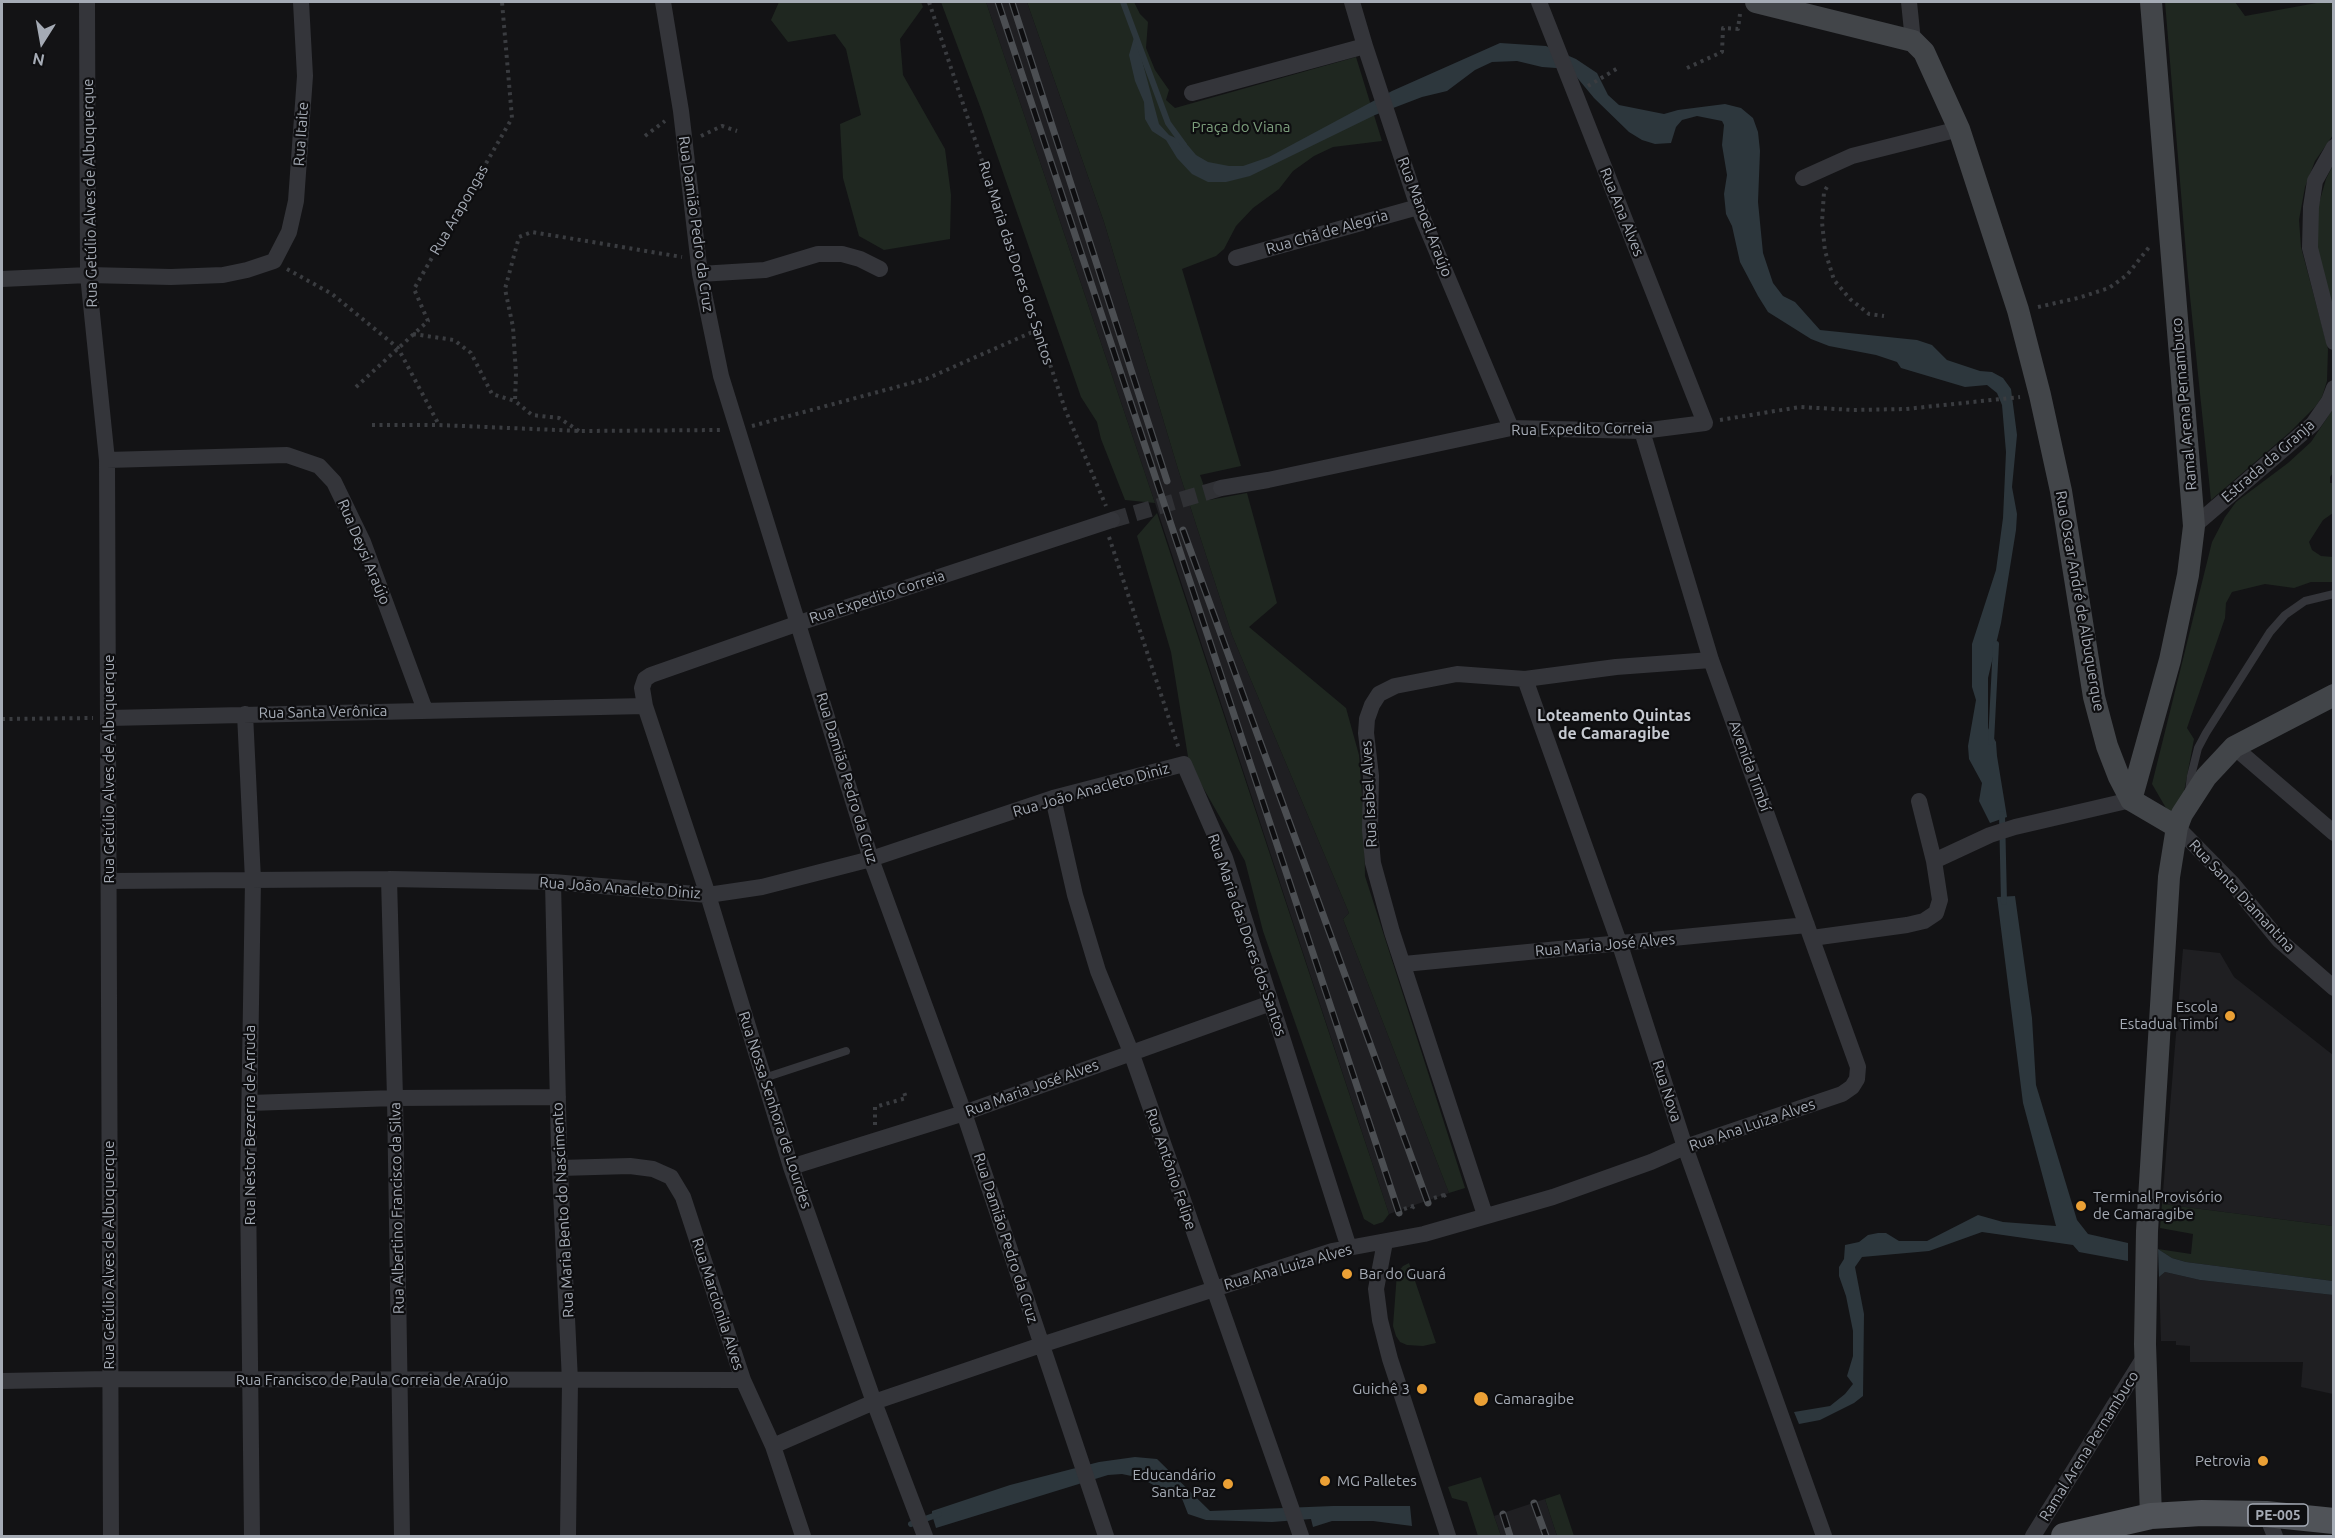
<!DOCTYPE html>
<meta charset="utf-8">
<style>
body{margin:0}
#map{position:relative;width:2335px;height:1538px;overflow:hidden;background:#131315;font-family:Ubuntu,sans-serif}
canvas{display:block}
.frame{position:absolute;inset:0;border:3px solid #a5abb5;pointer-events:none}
.north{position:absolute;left:12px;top:12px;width:60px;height:60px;-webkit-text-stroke:4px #0e0e10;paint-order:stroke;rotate:191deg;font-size:16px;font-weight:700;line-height:24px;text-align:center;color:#a5abb5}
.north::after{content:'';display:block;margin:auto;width:21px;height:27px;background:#a5abb5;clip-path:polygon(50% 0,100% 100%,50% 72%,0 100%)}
</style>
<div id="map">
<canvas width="2335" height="1538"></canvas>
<div class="frame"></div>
<div class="north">N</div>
</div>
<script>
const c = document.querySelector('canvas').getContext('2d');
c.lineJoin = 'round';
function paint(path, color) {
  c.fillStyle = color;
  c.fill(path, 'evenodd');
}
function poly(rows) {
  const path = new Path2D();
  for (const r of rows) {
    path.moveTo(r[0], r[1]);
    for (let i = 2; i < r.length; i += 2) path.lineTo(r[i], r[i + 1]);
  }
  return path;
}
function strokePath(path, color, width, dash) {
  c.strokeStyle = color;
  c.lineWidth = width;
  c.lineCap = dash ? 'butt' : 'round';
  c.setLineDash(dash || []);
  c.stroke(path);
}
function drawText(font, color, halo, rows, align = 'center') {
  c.font = font + ' Ubuntu,sans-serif';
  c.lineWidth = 4.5;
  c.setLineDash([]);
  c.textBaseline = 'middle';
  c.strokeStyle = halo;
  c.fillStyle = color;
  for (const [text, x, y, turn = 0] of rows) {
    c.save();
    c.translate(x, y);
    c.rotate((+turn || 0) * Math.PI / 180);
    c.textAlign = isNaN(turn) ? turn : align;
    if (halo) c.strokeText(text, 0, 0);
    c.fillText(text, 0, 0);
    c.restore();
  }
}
const built = poly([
 [986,2,1027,2,1104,222,1178,469,1232,635,1349,913,1343,919,1449,1193,1389,1214,1155,503],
 [2183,949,2220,953,2234,977,2333,1055,2333,1226,2162,1204],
 [2165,1272,2200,1280,2333,1295,2333,1394,2301,1387,2303,1362,2190,1362,2190,1346,2176,1345,2176,1341,2161,1341,2159,1277],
 [1545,1499,1557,1536,1501,1536,1494,1516]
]);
const green = poly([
 [779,2,921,2,923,7,900,39,903,75,945,149,951,195,950,239,884,250,859,236,843,178,840,124,861,115,846,49,835,34,788,42,771,20],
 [941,2,986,2,1155,503,1125,500,1101,439,1097,422,1081,397,981,109],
 [1027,2,1134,2,1140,14,1148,22,1146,48,1155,70,1169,90,1166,100,1175,108,1356,57,1382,141,1333,147,1314,156,1293,171,1279,189,1253,208,1236,226,1224,249,1216,256,1182,269,1241,466,1200,475,1209,500,1247,493,1277,603,1249,627,1346,708,1359,755,1364,822,1365,876,1465,1188,1449,1193,1343,919,1349,913,1232,635,1178,469,1104,222],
 [2165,2,2235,2,2245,16,2322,2,2333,2,2333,135,2315,161,2305,187,2299,220,2301,247,2328,349,2327,381,2322,397,2315,407,2290,432,2211,500,2188,277],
 [2333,165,2333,319,2315,249,2318,207,2326,179],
 [2333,409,2333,473,2330,477,2330,483,2333,483,2333,513,2323,520,2309,542,2312,550,2321,556,2333,557,2333,582,2311,582,2294,588,2265,584,2232,592,2226,603,2225,618,2187,728,2194,739,2184,792,2173,820,2152,784,2212,542,2225,517,2236,502,2288,463,2311,442],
 [1157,513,1389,1214,1383,1222,1374,1225,1364,1219,1263,931,1245,861,1189,763,1171,652,1137,536],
 [2162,1204,2333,1226,2333,1281,2186,1262,2172,1258,2158,1249,2191,1254,2193,1234,2160,1228],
 [1409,1263,1436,1343,1423,1346,1407,1345,1400,1342,1396,1336,1393,1326,1397,1273,1403,1266],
 [1481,1477,1494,1516,1501,1536,1478,1536,1467,1502,1452,1498,1448,1487],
 [1560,1494,1574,1536,1557,1536,1545,1499]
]);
const water = poly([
 [1135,34,1159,124,1169,135,1185,142,1196,155,1208,162,1229,166,1243,166,1269,157,1392,91,1500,43,1546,46,1576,59,1597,73,1608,95,1619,105,1664,114,1678,110,1725,104,1741,108,1753,118,1758,132,1760,151,1758,202,1763,253,1773,283,1783,296,1795,302,1820,330,1917,340,1932,345,1947,360,1980,371,1992,372,2003,378,2011,389,2017,435,2012,487,2017,514,2016,530,2001,623,1988,678,1988,728,1996,742,1997,756,2007,817,1990,823,1979,801,1982,783,1969,759,1968,746,1976,700,1972,687,1972,644,1996,570,2003,518,2006,452,2002,405,1997,393,1987,385,1965,387,1901,368,1897,362,1876,355,1829,346,1811,339,1768,312,1758,296,1740,262,1732,226,1726,214,1724,194,1727,175,1722,145,1724,125,1722,121,1697,116,1682,120,1676,127,1671,143,1655,144,1642,140,1629,132,1594,98,1570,69,1542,67,1517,61,1492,62,1475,70,1447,91,1422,97,1375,115,1250,176,1226,182,1208,182,1192,174,1177,158,1166,140,1152,131,1145,119,1144,102,1135,81,1129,55],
 [2015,896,2032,1018,2036,1085,2077,1220,2088,1234,2128,1243,2128,1261,2079,1252,2073,1245,1982,1232,1929,1251,1862,1257,1855,1267,1864,1314,1863,1396,1854,1403,1820,1420,1799,1424,1794,1412,1830,1406,1845,1394,1853,1384,1847,1376,1853,1356,1853,1331,1846,1296,1839,1276,1839,1267,1844,1259,1845,1245,1859,1242,1868,1235,1878,1233,1886,1233,1899,1241,1927,1241,1978,1215,2003,1222,2056,1226,2023,1103,1997,897],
 [2158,1249,2172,1258,2186,1262,2333,1281,2333,1295,2200,1280,2165,1272,2159,1277],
 [1135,1457,1157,1459,1210,1511,1333,1506,1410,1506,1412,1526,1373,1521,1332,1521,1313,1527,1311,1519,1272,1522,1206,1520,1188,1514,1181,1496,1164,1491,1141,1478,1122,1474,1108,1475,936,1528,932,1515,932,1511,1010,1485,1099,1462]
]);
const stream = poly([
 [1123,2,1168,123,1184,145],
 [1991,742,1996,644],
 [2002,814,2004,902],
 [911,1524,939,1514]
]);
const streetTunnel = poly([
 [1112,520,1221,488]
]);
const path = poly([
 [929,2,1065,409,1106,506],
 [1687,68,1722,52,1723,28,1738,29,1740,14],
 [1588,86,1618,68],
 [645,136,665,121],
 [701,136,722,126,737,131],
 [1827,187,1824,192,1822,222,1825,251,1834,280,1850,299,1869,314,1884,316],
 [287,269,332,294,398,348,439,425],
 [2038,307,2078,298,2109,288,2127,275,2150,246],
 [413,334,454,340,471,353,492,394,515,401],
 [356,387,428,321,414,289,512,118,502,2],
 [1720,420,1800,407,1853,410,1906,409,2020,397],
 [372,425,439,425,580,431,721,430],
 [752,426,926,379,1037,330],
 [579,431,559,418,532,415,515,401,516,374,513,327,505,289,519,237,532,232,682,257],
 [1109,537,1179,749],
 [2,719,93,718],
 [875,1125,875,1107,906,1098,904,1092],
 [1434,1198,1447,1194,1442,1197,1443,1199],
 [1404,1209,1416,1205,1412,1208,1412,1210]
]);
const lane = poly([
 [2189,792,2191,776,2198,748,2206,733,2270,632,2285,615,2305,601,2334,594],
 [764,1078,846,1051]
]);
const street = poly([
 [87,2,88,275,107,460,111,1536],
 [663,2,681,111,700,274,721,376,871,859,964,1113,1106,1536],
 [1352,2,1365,46,1418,207,1511,428],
 [1909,2,1913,41],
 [1192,93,1365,46],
 [2334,147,2315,181,2311,207,2310,248,2334,342],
 [1803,178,1852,156,1959,129],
 [1236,258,1418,207],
 [700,274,765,270,818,254,842,254,860,259,880,269],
 [2,279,88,275,171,277,223,275,247,270,274,261,289,232,296,201,305,76,301,2],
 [107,460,287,455,319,466,334,482,363,542,425,710],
 [1221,488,1268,480,1511,428,1642,431,1705,423,1539,2],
 [2194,526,2313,424,2329,401,2334,388],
 [1525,679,1620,945,1685,1147,1824,1536],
 [245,714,253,880,248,1189,252,1536],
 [109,718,645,706],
 [2234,747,2334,833],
 [1053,798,1075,895,1098,971,1131,1052,1301,1536],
 [2177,827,2232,883,2279,940,2334,988],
 [1934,861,1990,835,2015,827,2131,800],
 [389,879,395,1098,402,1536],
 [110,881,389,879,553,882,708,895,762,887,871,859,1053,798,1184,764,1225,858,1349,1248],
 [553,882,559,1150,570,1381,568,1536],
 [1812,938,1907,925,1924,921,1936,913,1940,900,1934,861,1919,801],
 [1404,964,1807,925],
 [250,1103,395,1098,558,1097],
 [791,1167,964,1113,1271,1003],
 [560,1168,630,1166,653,1169,671,1177,683,1197,743,1380,773,1446,803,1536],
 [1485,1215,1392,932,1373,863,1370,830,1371,776,1366,733,1367,719,1372,705,1379,694,1395,686,1457,674,1525,679,1616,667,1711,660],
 [1385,1242,1376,1289,1380,1320,1390,1359,1448,1536],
 [2,1381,109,1379,743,1380],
 [773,1446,874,1402,1041,1345,1332,1251,1424,1234,1553,1197,1651,1162,1685,1147,1842,1094,1852,1087,1857,1079,1858,1067,1711,660,1642,431],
 [2266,1514,2275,1536],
 [925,1536,874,1402,791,1167,708,895,645,706,642,688,645,679,651,675,799,623,1112,520],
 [2033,1536,2145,1356]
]);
const secondary = poly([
 [1756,2,1913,41,1924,52,1959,129,2018,310,2040,395,2061,491,2094,697,2107,746,2119,777,2131,800,2177,827],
 [2131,800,2170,660,2188,575,2194,526,2151,2],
 [2151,1516,2145,1344,2147,1231,2169,877,2177,827,2182,814,2206,777,2234,747,2334,695]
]);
const primary = poly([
 [2064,1536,2151,1516,2202,1513,2266,1514,2334,1521]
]);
const rail = poly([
 [998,2,1399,1213],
 [1012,2,1167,481],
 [1183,530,1428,1203],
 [1534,1503,1546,1536],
 [1503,1514,1510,1536]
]);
const markers = [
 [2230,1016,6,"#eba035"],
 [2081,1206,6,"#eba035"],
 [1347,1274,6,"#eba035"],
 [1422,1389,6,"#eba035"],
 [1481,1399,8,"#eba035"],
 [2263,1461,6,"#eba035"],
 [1325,1481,6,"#eba035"],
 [1228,1484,6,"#eba035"]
];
const shields = [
 [2278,1515,60]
];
const shieldNames = [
 ["PE-005",2278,1515]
];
const parkNames = [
 ["Praça do Viana",1241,127]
];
const streetNames = [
 ["Rua Itaite",301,134,-86],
 ["Rua Getúlio Alves de Albuquerque",90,193,-91],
 ["Rua Arapongas",459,210,-60],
 ["Rua Ana Alves",1622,212,68],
 ["Rua Manoel Araújo",1425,217,69],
 ["Rua Damião Pedro da Cruz",696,224,82],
 ["Rua Chã de Alegria",1327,232,-16],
 ["Rua Maria das Dores dos Santos",1016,263,72],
 ["Ramal Arena Pernambuco",2184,404,-95],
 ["Rua Expedito Correia",1582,429,-1],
 ["Estrada da Granja",2268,461,-41],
 ["Rua Deysi Araújo",364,552,67],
 ["Rua Expedito Correia",877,597,-18],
 ["Rua Oscar André de Albuquerque",2080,601,80],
 ["Rua Santa Verônica",323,712,-1],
 ["Avenida Timbí",1750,766,70],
 ["Rua Getúlio Alves de Albuquerque",109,769,-90],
 ["Rua Damião Pedro da Cruz",847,778,73],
 ["Rua João Anacleto Diniz",1091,790,-16],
 ["Rua Isabel Alves",1369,794,-93],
 ["Rua João Anacleto Diniz",620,888,4],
 ["Rua Santa Diamantina",2242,896,47],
 ["Rua Maria das Dores dos Santos",1247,935,71],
 ["Rua Maria José Alves",1605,945,-5],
 ["Rua Maria José Alves",1032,1088,-20],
 ["Rua Nova",1667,1091,72],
 ["Rua Nossa Senhora de Lourdes",775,1110,72],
 ["Rua Nestor Bezerra de Arruda",250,1125,-90],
 ["Rua Ana Luiza Alves",1752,1125,-19],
 ["Rua Antônio Felipe",1171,1169,71],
 ["Rua Albertino Francisco da Silva",397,1208,-91],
 ["Rua Maria Bento do Nascimento",563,1210,-93],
 ["Rua Damião Pedro da Cruz",1006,1238,72],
 ["Rua Getúlio Alves de Albuquerque",109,1255,-90],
 ["Rua Ana Luiza Alves",1288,1267,-16],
 ["Rua Marcionila Alves",718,1304,72],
 ["Rua Francisco de Paula Correia de Araújo",372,1380],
 ["Ramal Arena Pernambuco",2089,1446,-58]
];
const poiNames = [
 ["Escola",2218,1007],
 ["Estadual Timbí",2218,1024],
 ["Terminal Provisório",2093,1197,"left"],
 ["de Camaragibe",2093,1214,"left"],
 ["Bar do Guará",1359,1274,"left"],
 ["Guichê 3",1410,1389],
 ["Camaragibe",1494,1399,"left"],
 ["Petrovia",2251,1461],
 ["Educandário",1216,1475],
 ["Santa Paz",1216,1492],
 ["MG Palletes",1337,1481,"left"]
];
const neighbourhoodNames = [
 ["Loteamento Quintas",1614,716],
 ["de Camaragibe",1614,734]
];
paint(built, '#1f1f22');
paint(green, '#1f2720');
paint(water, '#2d373d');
strokePath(stream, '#2d373d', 6);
strokePath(streetTunnel, '#303135', 16, [16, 8]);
strokePath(path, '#3a3c40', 4, [3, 4.5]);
strokePath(lane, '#34353a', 8);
strokePath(street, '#34353a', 16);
strokePath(secondary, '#424549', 22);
strokePath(primary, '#505358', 26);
strokePath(rail, '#4b4e52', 7);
strokePath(rail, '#0e0e10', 4.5, [14]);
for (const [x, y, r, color] of markers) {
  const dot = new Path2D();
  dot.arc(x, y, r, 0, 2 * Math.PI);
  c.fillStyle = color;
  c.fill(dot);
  strokePath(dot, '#0e0e10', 2);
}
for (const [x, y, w] of shields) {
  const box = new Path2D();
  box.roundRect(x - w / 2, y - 11, w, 22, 4.5);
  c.fillStyle = '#0e0e10';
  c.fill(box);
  strokePath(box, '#a5abb5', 1.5);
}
drawText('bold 14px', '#a5abb5', null, shieldNames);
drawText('15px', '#7d9f7d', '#0e0e10', parkNames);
drawText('15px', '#a5abb5', '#0e0e10', streetNames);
drawText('15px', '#a5abb5', '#0e0e10', poiNames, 'right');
drawText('bold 16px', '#c6cad1', '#0e0e10', neighbourhoodNames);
</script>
